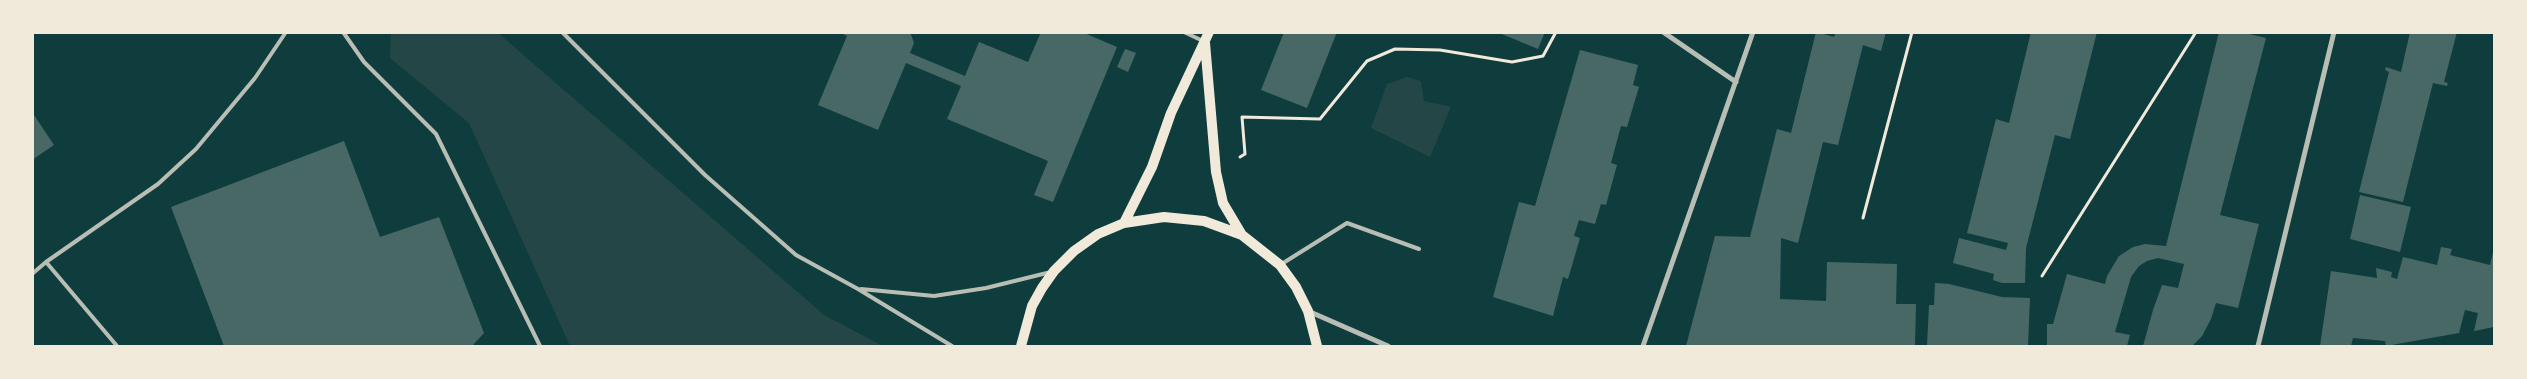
<!DOCTYPE html>
<style>
body{margin:0}
#map{position:relative;width:2527px;height:379px;overflow:hidden;background:#0f3d3e;font-family:"Nunito Sans",sans-serif}
canvas{display:block}
.frame{position:absolute;inset:0;border:34px solid #f1e9da;pointer-events:none}
</style>
<div id="map">
<canvas width="2527" height="379"></canvas>
<div class="frame"></div>
</div>
<script>
const c = document.querySelector('canvas').getContext('2d');
c.lineJoin = 'round';
function paint(path, color) {
  c.fillStyle = color;
  c.fill(path, 'evenodd');
}
function poly(rows) {
  const path = new Path2D();
  for (const r of rows) {
    path.moveTo(r[0], r[1]);
    for (let i = 2; i < r.length; i += 2) path.lineTo(r[i], r[i + 1]);
  }
  return path;
}
function strokePath(path, color, width, dash) {
  c.strokeStyle = color;
  c.lineWidth = width;
  c.lineCap = dash ? 'butt' : 'round';
  c.setLineDash(dash || []);
  c.stroke(path);
}
const green = poly([
 [391,33,498,33,824,315,883,346,570,346,469,123,390,58],
 [1407,77,1421,81,1424,101,1451,107,1430,157,1371,128,1387,84]
]);
const building = poly([
 [839,32,910,32,914,43,910,53,965,76,979,42,1028,62,1041,32,1082,32,1117,47,1053,202,1034,195,1048,161,947,119,961,86,906,63,878,130,818,105,847,36],
 [1284,32,1337,32,1307,108,1261,90],
 [1497,32,1545,32,1538,49],
 [1816,32,1834,37,1836,32,1886,32,1881,51,1863,45,1838,145,1823,142,1798,243,1781,238,1780,299,1826,301,1827,262,1897,264,1896,304,1916,304,1915,346,1686,346,1715,236,1750,237,1777,129,1791,133],
 [2031,32,2097,32,2070,139,2055,135,2026,248,2025,283,2002,283,1993,280,1994,274,1953,263,1959,238,2006,250,2008,243,1967,233,1996,119,2009,123],
 [2219,32,2241,32,2266,38,2220,215,2259,224,2238,308,2216,303,2211,319,2202,336,2192,346,2143,346,2153,310,2162,285,2178,288,2184,264,2158,258,2147,261,2139,266,2131,277,2115,332,2130,335,2127,346,2047,346,2047,324,2053,324,2067,274,2105,284,2107,276,2119,256,2133,247,2145,244,2166,246],
 [2410,32,2457,32,2444,82,2448,83,2447,86,2433,83,2403,202,2359,192,2389,72,2385,70,2386,67,2401,72],
 [1125,49,1136,53,1128,72,1117,67],
 [1580,50,1638,65,1633,85,1639,87,1627,127,1621,126,1611,163,1617,165,1606,205,1601,204,1595,224,1579,220,1574,236,1580,238,1568,279,1563,277,1553,316,1493,297,1519,202,1535,206],
 [32,112,54,145,32,160],
 [344,141,380,237,439,217,484,333,472,346,224,346,171,207],
 [2360,195,2411,207,2400,252,2350,239],
 [2441,247,2452,249,2450,255,2490,265,2494,248,2494,327,2474,331,2478,313,2465,310,2459,333,2386,346,2385,341,2353,338,2351,346,2320,346,2331,271,2377,278,2376,268,2392,272,2391,277,2397,279,2403,257,2437,265],
 [1935,283,1949,284,2002,297,2030,298,2028,346,1927,346,1929,305,1934,305]
]);
const path = poly([
 [1240,157,1245,154,1242,117,1320,119,1367,61,1395,49,1440,50,1512,62,1543,56,1556,32],
 [1863,218,1912,32],
 [2042,276,2196,32]
]);
const service = poly([
 [343,32,364,62,436,134,540,346],
 [562,32,705,175,796,255,858,289,952,346],
 [1184,32,1203,41],
 [46,262,117,346],
 [1280,265,1347,223,1419,249],
 [32,274,46,262,158,184,196,149,255,78,286,32],
 [861,289,934,296,986,288,1051,272]
]);
const minor = poly([
 [1663,32,1736,82],
 [1308,311,1388,346],
 [1643,346,1753,32],
 [2258,346,2334,32]
]);
const secondary = poly([
 [1205,43,1216,172,1223,203,1242,235],
 [1124,223,1152,167,1171,113,1209,32],
 [1021,346,1032,306,1042,288,1054,271,1074,251,1098,234,1124,223,1164,217,1204,221,1242,235,1280,265,1296,287,1308,311,1317,346]
]);
paint(green, '#244646');
paint(building, '#486865');
strokePath(path, '#f1e9da', 3);
strokePath(service, '#b8beb3', 4);
strokePath(minor, '#b8beb3', 5);
strokePath(secondary, '#f1e9da', 10);
</script>
